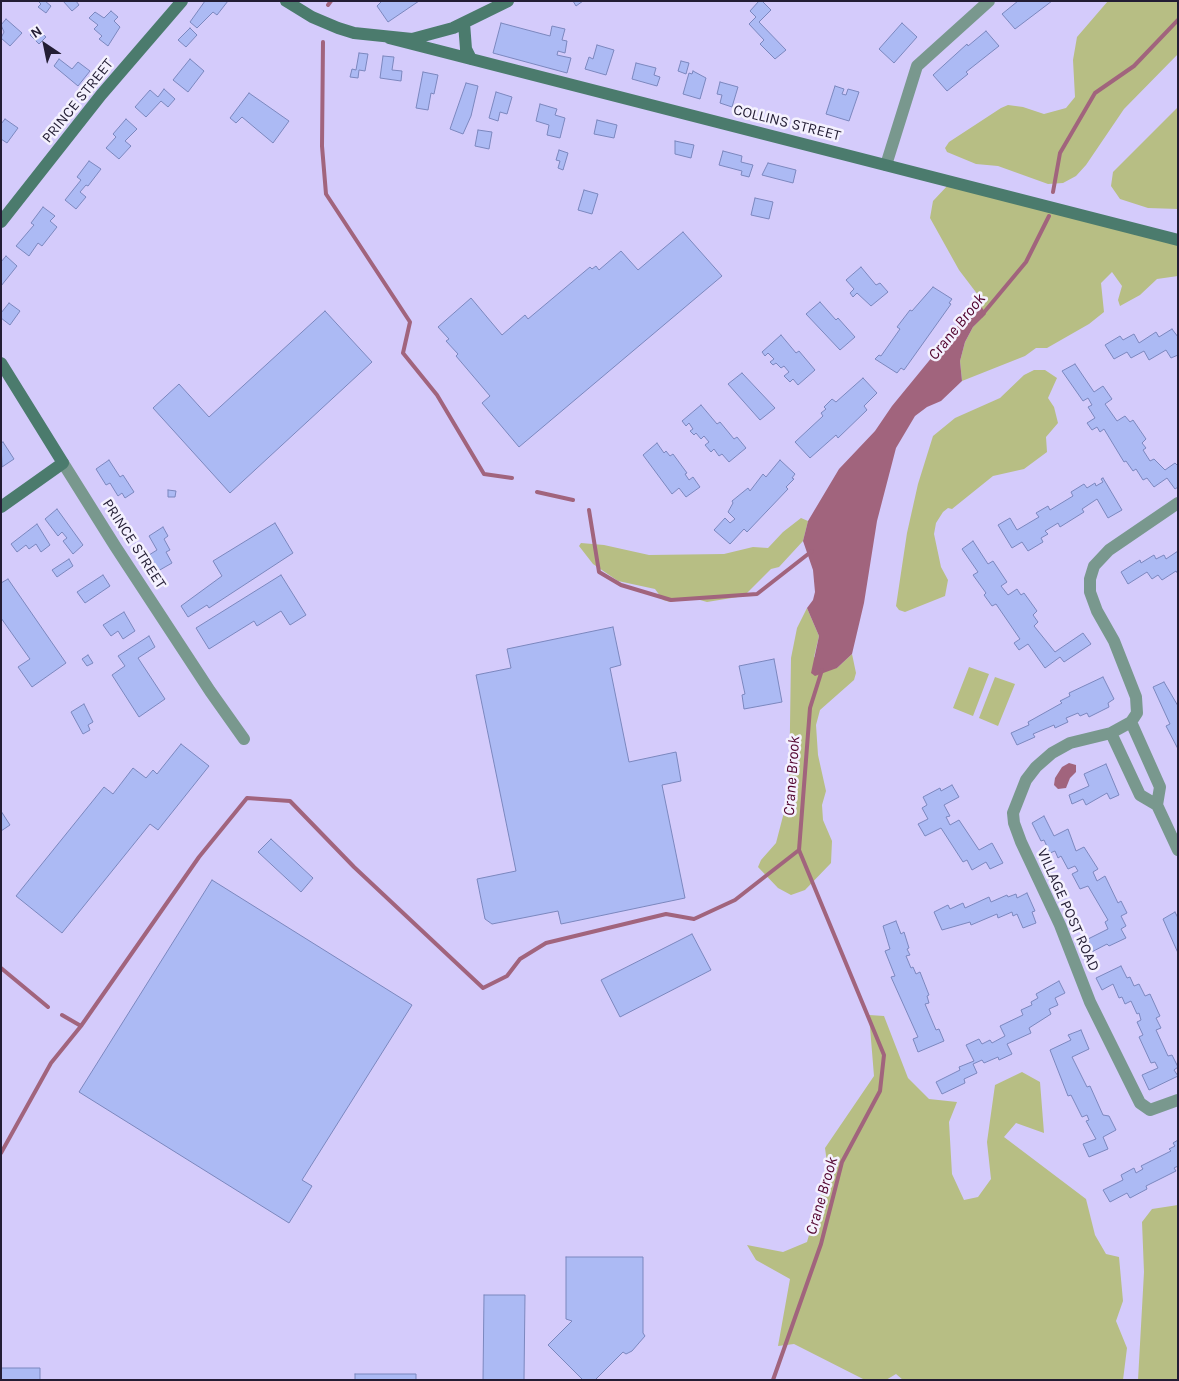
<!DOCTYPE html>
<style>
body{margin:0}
#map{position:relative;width:1179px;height:1381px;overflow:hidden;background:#d4cbfb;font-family:Karla,sans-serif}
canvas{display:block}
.frame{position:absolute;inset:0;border:2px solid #231d34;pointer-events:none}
.north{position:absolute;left:20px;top:20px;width:50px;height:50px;-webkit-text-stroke:4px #f4f1fe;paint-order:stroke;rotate:326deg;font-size:14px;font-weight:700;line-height:20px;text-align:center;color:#231d34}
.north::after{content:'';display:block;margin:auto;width:18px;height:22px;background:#231d34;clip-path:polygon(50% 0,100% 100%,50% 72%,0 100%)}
</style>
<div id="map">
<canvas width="1179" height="1381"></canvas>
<div class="frame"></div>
<div class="north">N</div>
</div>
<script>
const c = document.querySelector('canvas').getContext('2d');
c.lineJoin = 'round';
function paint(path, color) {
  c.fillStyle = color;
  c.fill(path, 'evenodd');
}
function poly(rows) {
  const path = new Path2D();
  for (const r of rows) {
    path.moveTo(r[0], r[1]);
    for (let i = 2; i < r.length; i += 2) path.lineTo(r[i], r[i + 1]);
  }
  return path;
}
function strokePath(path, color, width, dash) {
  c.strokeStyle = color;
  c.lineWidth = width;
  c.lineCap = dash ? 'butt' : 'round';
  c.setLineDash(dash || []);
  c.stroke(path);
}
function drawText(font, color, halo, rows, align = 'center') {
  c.font = font + ' Karla,sans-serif';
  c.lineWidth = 5;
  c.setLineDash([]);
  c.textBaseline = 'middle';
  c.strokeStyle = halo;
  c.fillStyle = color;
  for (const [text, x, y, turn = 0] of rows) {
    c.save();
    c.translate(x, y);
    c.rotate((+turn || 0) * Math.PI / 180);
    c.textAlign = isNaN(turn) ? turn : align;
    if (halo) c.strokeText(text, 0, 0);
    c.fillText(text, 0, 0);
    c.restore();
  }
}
const green = poly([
 [1108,1,1178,1,1178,54,1124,109,1086,165,1076,176,1063,183,1048,184,998,166,976,164,947,152,945,148,949,142,1001,108,1008,105,1023,107,1044,114,1066,108,1075,97,1073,60,1077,37],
 [1178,107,1178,209,1148,208,1120,199,1111,186,1113,172],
 [949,184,1178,244,1178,276,1157,279,1140,295,1120,306,1118,300,1122,286,1112,272,1101,283,1104,312,1089,324,1047,348,1036,348,1025,356,962,381,960,361,965,342,973,327,985,314,978,301,978,295,959,270,930,218,933,201],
 [1034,370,1045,370,1057,378,1048,398,1054,407,1058,423,1046,437,1047,452,1024,469,993,476,952,509,948,508,943,512,936,523,934,534,941,567,948,580,945,596,905,612,899,610,896,606,907,533,918,484,933,436,955,418,1000,398,1024,375],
 [801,518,808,521,803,541,779,567,771,569,744,596,707,602,693,598,670,602,663,600,655,589,618,581,593,564,579,546,581,543,604,545,649,555,724,554,753,547,768,548,783,532],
 [807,608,819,636,814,657,837,668,852,654,856,673,854,680,820,710,816,725,818,755,826,791,822,805,823,820,832,841,831,863,805,890,791,895,778,888,758,867,761,860,776,843,789,793,791,658,797,628],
 [969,667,989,674,973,716,953,708],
 [995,677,1015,684,998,726,979,718],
 [869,1015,884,1016,908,1078,929,1099,957,1102,949,1122,952,1174,964,1200,978,1197,991,1179,987,1142,995,1085,1022,1072,1040,1082,1044,1133,1016,1123,1004,1137,1086,1199,1095,1235,1106,1254,1119,1257,1123,1301,1116,1321,1127,1348,1123,1380,903,1380,896,1374,886,1380,865,1380,794,1344,778,1346,790,1279,756,1260,747,1245,783,1252,807,1242,828,1170,825,1148,874,1076],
 [1178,1205,1178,1380,1138,1380,1144,1272,1142,1222,1152,1209]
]);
const water = poly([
 [978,301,986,314,973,327,965,342,960,361,962,381,941,401,927,407,915,416,896,448,877,521,864,603,852,654,837,668,815,676,811,673,819,636,807,608,813,600,815,592,813,570,803,541,808,521,839,469,875,431,892,406],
 [1069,763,1076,765,1076,772,1070,778,1066,788,1058,789,1054,785,1055,778,1062,767]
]);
const stream = poly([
 [328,5,331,1],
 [323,42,322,146,326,194,410,322,403,353,437,395,484,474,512,478],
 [1053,192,1060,153,1095,93,1134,66,1178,20],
 [981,316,1026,262,1049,216],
 [537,492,573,500],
 [589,510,599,572,621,585,671,600,757,594,812,551],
 [1,968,48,1007],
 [62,1015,81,1026],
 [1,1153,51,1063,81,1026,199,857,247,798,290,801,354,867,483,988,507,976,520,959,546,943,666,914,694,919,735,900,799,850],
 [773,1380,821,1244,842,1162,880,1091,884,1055,799,850,810,708,822,670]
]);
const building = poly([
 [38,1,45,1,51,6,46,13,38,7,41,4,38,1],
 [63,1,76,1,79,5,72,11,63,1],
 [228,1,217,15,213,12,197,28,190,22,205,1,228,1],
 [382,1,419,1,388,22,377,6,382,1],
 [573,1,583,1,576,6,573,1],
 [759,1,762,1,771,10,759,22,786,50,775,59,760,44,764,40,749,24,756,17,750,11,759,1],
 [1018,1,1052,1,1015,29,1002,14,1018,1],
 [111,11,118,17,114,21,120,27,108,46,99,39,102,36,94,29,98,25,89,18,95,12,104,18,111,11],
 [6,19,22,33,10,46,1,38,4,32,1,25,6,19],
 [501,23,550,36,552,26,565,29,562,40,567,41,565,53,558,51,557,55,571,58,567,73,493,53,501,23],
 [902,23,917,37,894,63,879,49,902,23],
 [36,28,46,37,39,44,30,35,36,28],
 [190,28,197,35,186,47,178,40,190,28],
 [986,31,999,46,966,72,968,74,947,91,933,75,967,44,968,46,986,31],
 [597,45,614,50,606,75,585,69,589,57,593,59,597,45],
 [359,53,368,54,365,71,359,70,358,78,350,77,352,69,356,70,359,53],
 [383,56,394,57,392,70,402,71,401,81,380,78,383,56],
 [59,59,72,69,78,62,90,71,78,86,54,66,59,59],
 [190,59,204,71,188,92,173,80,190,59],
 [681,61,689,63,686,74,678,71,681,61],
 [636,63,656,68,654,75,660,77,657,86,632,79,636,63],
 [693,71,706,78,700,99,683,94,689,73,692,74,693,71],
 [423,72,438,75,434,94,431,93,428,110,416,108,423,72],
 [720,82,738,87,732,107,720,103,722,95,717,94,720,82],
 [466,83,478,86,471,116,463,134,450,129,466,83],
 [835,86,844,89,842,94,846,95,848,89,859,92,849,121,826,114,835,86],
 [164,89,175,99,168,107,161,101,146,117,135,107,150,90,158,97,164,89],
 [496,92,512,97,507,114,500,112,498,121,489,118,496,92],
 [249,93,289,121,273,143,242,117,236,123,230,118,249,93],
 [540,104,557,109,555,115,565,118,560,138,547,135,549,125,536,121,540,104],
 [5,119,18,128,7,143,1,139,1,124,5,119],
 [126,119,137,129,125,141,131,146,119,159,106,148,116,137,113,134,126,119],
 [597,120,617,125,614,138,594,134,597,120],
 [478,130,492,132,489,149,475,146,478,130],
 [675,141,694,145,691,158,675,154,675,141],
 [559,150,568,153,563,170,558,168,560,161,556,160,559,150],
 [723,151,742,156,741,162,753,165,749,177,741,175,742,171,719,165,723,151],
 [89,161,101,169,88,186,86,185,80,192,86,197,76,209,65,200,81,180,77,177,89,161],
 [768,163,796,170,793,183,762,175,768,163],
 [584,190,598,194,592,214,578,210,584,190],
 [755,198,773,202,769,219,751,215,755,198],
 [43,207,55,216,50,221,57,227,42,246,38,243,29,256,16,246,34,225,31,223,43,207],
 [683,232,722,276,519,447,482,403,490,396,456,356,458,354,446,341,449,339,438,327,471,298,502,335,525,315,528,319,590,267,592,269,596,266,599,270,621,251,638,270,683,232],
 [6,256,17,266,1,286,1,262,6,256],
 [861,267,876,285,880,283,888,292,871,306,857,293,853,297,850,293,854,289,846,280,861,267],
 [933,287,952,299,949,303,951,304,904,370,901,368,897,373,875,359,879,355,881,356,900,329,897,327,910,310,912,311,933,287],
 [820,302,836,320,838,318,855,337,840,350,806,314,820,302],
 [9,303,20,311,10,325,1,318,1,313,9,303],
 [325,311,372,362,230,493,153,408,179,384,209,417,325,311],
 [1172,329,1178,337,1178,355,1171,358,1166,350,1149,360,1144,351,1131,358,1127,352,1114,359,1105,345,1120,336,1123,340,1134,334,1139,343,1156,332,1159,337,1172,329],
 [781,335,796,353,799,351,815,370,798,385,793,379,790,382,784,376,789,372,784,366,781,368,776,363,773,365,770,362,774,359,768,353,765,356,762,352,781,335],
 [1075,364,1094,392,1103,386,1112,399,1105,404,1117,421,1125,416,1130,422,1133,420,1146,439,1142,443,1146,448,1143,450,1150,461,1154,459,1165,470,1175,463,1178,466,1178,487,1175,489,1167,478,1154,487,1147,478,1143,480,1136,469,1133,471,1126,461,1124,462,1104,429,1100,432,1097,427,1092,430,1087,423,1095,418,1088,407,1092,405,1088,398,1083,401,1062,371,1075,364],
 [742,373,775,408,760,420,728,384,742,373],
 [863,378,877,393,864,406,867,410,838,438,836,435,810,458,795,442,823,416,821,413,826,409,824,407,832,399,836,402,863,378],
 [701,405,717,424,720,422,734,439,737,437,746,448,729,462,722,454,719,456,714,449,711,452,705,445,709,442,704,436,701,439,696,433,694,435,690,431,693,429,689,423,686,426,682,421,701,405],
 [3,442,14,459,2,467,1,443,3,442],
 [657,443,664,453,666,451,670,456,673,454,687,473,685,474,689,480,693,477,700,487,686,497,679,488,672,494,643,455,657,443],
 [109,460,120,477,123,475,134,492,125,498,122,493,118,496,110,483,106,485,96,469,109,460],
 [780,460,795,474,792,478,794,479,786,487,788,489,747,532,744,529,730,544,714,530,725,518,730,523,735,519,728,512,733,503,732,501,748,488,750,491,763,474,766,477,780,460],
 [1103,478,1122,510,1108,518,1097,499,1082,509,1084,512,1060,527,1058,523,1045,531,1048,534,1041,538,1043,542,1028,551,1022,542,1012,548,998,525,1010,518,1017,530,1039,517,1036,513,1048,506,1050,510,1073,496,1071,492,1084,484,1087,488,1095,483,1096,486,1103,482,1101,479,1103,478],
 [168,490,176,491,175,497,168,497,168,490],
 [57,509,83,545,73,554,63,541,67,538,62,532,58,536,45,519,57,509],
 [275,523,293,553,209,608,207,605,188,617,181,606,222,576,213,561,275,523],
 [37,524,50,545,41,552,36,544,29,549,26,545,17,552,11,544,37,524],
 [163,527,168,536,164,539,170,550,166,552,172,563,158,571,149,555,157,550,149,536,163,527],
 [973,541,988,564,993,561,1007,582,1001,586,1008,595,1017,589,1021,595,1024,593,1037,611,1033,615,1038,622,1034,626,1055,652,1083,633,1091,644,1064,662,1060,657,1045,668,1028,644,1019,650,1014,643,1020,639,996,604,992,606,984,595,986,593,973,575,978,572,962,549,973,541],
 [1178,551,1178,574,1176,571,1162,580,1158,575,1152,579,1147,572,1128,584,1121,572,1140,560,1141,563,1154,555,1156,559,1164,555,1166,559,1178,551],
 [69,559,73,566,57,577,52,570,69,559],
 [103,575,110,586,85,603,77,592,103,575],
 [281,575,306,615,290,625,281,611,257,626,254,621,209,649,196,628,281,575],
 [8,579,66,663,32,687,18,667,30,659,1,618,1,583,8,579],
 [124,612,135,631,123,639,118,631,111,636,103,625,124,612],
 [613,627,621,665,610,668,629,762,676,752,681,781,662,785,685,898,561,924,558,911,492,924,485,919,477,879,516,871,476,675,511,668,507,649,613,627],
 [149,636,155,647,138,658,165,699,139,717,112,675,125,666,118,656,149,636],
 [88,655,93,663,87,666,82,659,88,655],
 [774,659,782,702,744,709,742,695,745,694,739,666,774,659],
 [1103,677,1114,699,1108,703,1109,707,1089,717,1087,713,1080,716,1078,713,1066,718,1068,722,1055,728,1054,725,1033,734,1035,737,1017,745,1011,733,1029,725,1028,722,1062,703,1060,701,1070,696,1069,693,1103,677],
 [1164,682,1178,706,1178,749,1166,726,1170,724,1153,687,1164,682],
 [84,704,93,722,88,725,90,730,83,734,71,712,84,704],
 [181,744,209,766,158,830,150,824,62,933,16,896,104,787,113,794,133,768,146,778,153,770,157,774,181,744],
 [1106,764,1119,795,1110,799,1107,793,1086,805,1083,799,1072,804,1069,795,1089,786,1084,774,1106,764],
 [952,785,959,797,944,805,950,816,946,817,950,825,959,820,979,850,992,843,1003,863,990,869,986,862,972,870,967,860,963,862,941,828,925,836,918,824,928,819,922,808,927,805,923,797,940,788,941,791,952,785],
 [1,811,10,825,1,831,1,811],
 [1044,816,1054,836,1068,829,1076,851,1084,847,1098,869,1093,872,1097,881,1105,876,1118,903,1121,901,1127,913,1121,916,1126,926,1121,929,1126,938,1109,946,1107,944,1084,956,1078,944,1108,929,1105,922,1108,920,1088,886,1080,889,1072,874,1078,871,1075,866,1068,869,1061,856,1058,858,1055,851,1050,853,1044,840,1041,841,1032,823,1044,816],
 [271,839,313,878,301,892,258,852,271,839],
 [212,880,412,1005,302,1180,312,1186,289,1223,79,1092,212,880],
 [1027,893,1035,911,1032,912,1036,923,1023,928,1017,914,1013,916,1012,912,998,918,997,914,971,925,970,922,942,930,934,912,948,905,950,909,963,903,965,908,989,897,991,902,1007,895,1008,897,1016,894,1017,898,1027,893],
 [1175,912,1178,918,1178,953,1163,919,1175,912],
 [896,921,901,934,904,932,909,948,907,949,910,955,906,956,911,968,913,967,916,974,920,972,929,995,927,996,929,1003,925,1004,936,1030,939,1029,944,1041,918,1052,913,1039,918,1037,891,977,895,976,885,951,890,949,883,926,896,921],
 [692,934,711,970,620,1017,601,980,692,934],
 [1121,966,1127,978,1130,977,1134,986,1139,984,1145,996,1150,994,1160,1016,1156,1018,1161,1028,1156,1030,1168,1056,1172,1055,1178,1067,1174,1070,1178,1076,1149,1090,1142,1075,1158,1068,1155,1062,1151,1063,1139,1037,1143,1035,1137,1022,1141,1020,1139,1013,1137,1014,1131,1001,1125,1004,1122,997,1119,998,1113,984,1102,990,1096,978,1121,966],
 [1059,981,1065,993,1055,998,1058,1005,1049,1009,1051,1014,1029,1028,1031,1033,1007,1044,1012,1054,999,1060,998,1057,984,1063,982,1060,973,1064,977,1073,964,1079,965,1083,942,1094,936,1082,960,1070,959,1067,974,1061,966,1045,979,1039,982,1044,990,1040,992,1043,1005,1036,1000,1026,1023,1015,1021,1010,1032,1005,1031,1002,1038,998,1036,994,1059,981],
 [1081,1030,1089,1049,1072,1057,1087,1087,1090,1086,1103,1115,1109,1116,1116,1130,1103,1137,1108,1149,1089,1157,1083,1144,1096,1139,1086,1121,1089,1120,1087,1115,1082,1117,1071,1095,1068,1096,1050,1050,1071,1040,1068,1035,1081,1030],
 [1178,1140,1178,1166,1174,1168,1176,1171,1146,1186,1147,1189,1130,1198,1127,1193,1110,1202,1103,1190,1123,1180,1121,1175,1134,1168,1136,1173,1143,1169,1141,1166,1171,1151,1169,1149,1175,1146,1173,1143,1178,1140],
 [566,1257,643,1257,643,1333,645,1336,632,1351,626,1354,623,1352,595,1380,583,1380,548,1345,572,1321,566,1319,566,1257],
 [484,1295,525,1295,524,1380,483,1380,484,1295],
 [1,1368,40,1368,40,1380,1,1380,1,1368],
 [355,1374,416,1374,416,1380,355,1380,355,1374]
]);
const minor = poly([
 [886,165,917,66,989,1],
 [63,463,115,546,210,691,244,739],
 [1178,503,1109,550,1094,566,1090,579,1090,592,1097,611,1114,641,1136,697,1137,713,1131,722,1111,733,1070,743,1052,753,1036,767,1026,780,1013,813,1014,823,1021,842,1060,925,1090,1002,1140,1103,1150,1110,1178,1100],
 [1111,733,1140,795,1157,805,1160,787,1131,722],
 [1157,805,1178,850]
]);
const secondary = poly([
 [286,1,312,17,338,28,354,33,412,39,453,28,508,1],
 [464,23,466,49,471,59],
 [389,38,1178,240],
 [1,222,101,95,182,1],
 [1,363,63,463,1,507]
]);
const streetNames = [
 ["PRINCE STREET",78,101,-51],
 ["COLLINS STREET",787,123,14],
 ["PRINCE STREET",134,544,57],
 ["VILLAGE POST ROAD",1068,910,66]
];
const waterNames = [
 ["Crane Brook",957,327,-51],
 ["Crane Brook",792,776,-86],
 ["Crane Brook",822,1196,-74]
];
paint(green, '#b7be84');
paint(water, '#a1647d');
strokePath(stream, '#a1647d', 4);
paint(building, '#acbaf4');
strokePath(building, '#7b87be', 1);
strokePath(minor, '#79988e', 12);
strokePath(secondary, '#4b7b6d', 12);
drawText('15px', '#231d34', '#f4f1fe', streetNames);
drawText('italic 16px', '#52042f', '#f4f1fe', waterNames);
</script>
